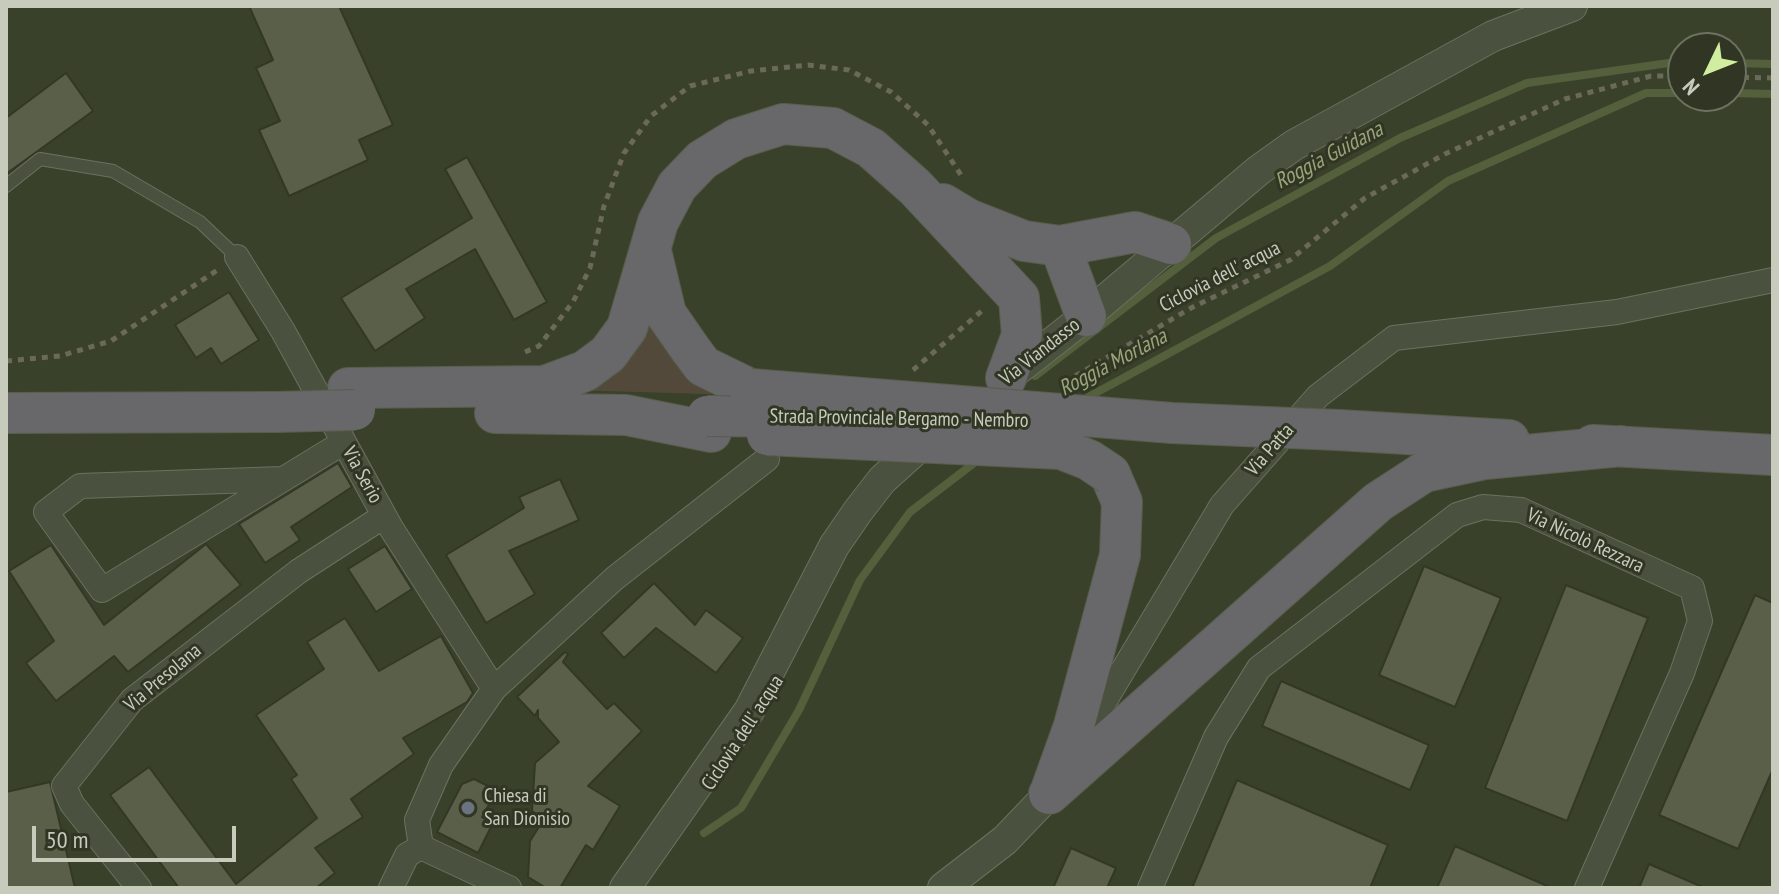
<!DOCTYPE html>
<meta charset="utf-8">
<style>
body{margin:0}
#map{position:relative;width:1779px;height:894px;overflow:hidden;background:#3a412b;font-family:"PT Sans Narrow",sans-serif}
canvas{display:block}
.frame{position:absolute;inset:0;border:8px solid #c6cbbc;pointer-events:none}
.north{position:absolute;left:1667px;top:32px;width:80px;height:80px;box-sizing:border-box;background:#303623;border:2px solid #6c7260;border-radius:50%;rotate:227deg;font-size:22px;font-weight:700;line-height:32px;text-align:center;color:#c6cbbc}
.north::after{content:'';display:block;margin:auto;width:28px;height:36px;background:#d1ed9f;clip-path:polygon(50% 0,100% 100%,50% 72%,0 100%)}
.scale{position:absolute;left:32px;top:826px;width:204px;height:36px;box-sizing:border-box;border:4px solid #c6cbbc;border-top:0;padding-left:10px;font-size:24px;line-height:28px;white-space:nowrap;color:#c6cbbc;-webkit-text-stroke:6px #303623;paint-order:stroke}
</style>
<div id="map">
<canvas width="1779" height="894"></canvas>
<div class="frame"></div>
<div class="north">N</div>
<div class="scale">50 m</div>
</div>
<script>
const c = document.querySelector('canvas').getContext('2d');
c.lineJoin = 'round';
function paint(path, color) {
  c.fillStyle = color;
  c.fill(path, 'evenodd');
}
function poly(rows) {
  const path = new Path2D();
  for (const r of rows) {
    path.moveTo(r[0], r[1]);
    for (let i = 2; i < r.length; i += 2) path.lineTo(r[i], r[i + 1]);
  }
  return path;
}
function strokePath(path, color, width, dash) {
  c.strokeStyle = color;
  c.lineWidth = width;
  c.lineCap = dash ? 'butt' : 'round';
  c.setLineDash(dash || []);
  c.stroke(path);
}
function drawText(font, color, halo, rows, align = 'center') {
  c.font = font + ' "PT Sans Narrow",sans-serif';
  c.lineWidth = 6;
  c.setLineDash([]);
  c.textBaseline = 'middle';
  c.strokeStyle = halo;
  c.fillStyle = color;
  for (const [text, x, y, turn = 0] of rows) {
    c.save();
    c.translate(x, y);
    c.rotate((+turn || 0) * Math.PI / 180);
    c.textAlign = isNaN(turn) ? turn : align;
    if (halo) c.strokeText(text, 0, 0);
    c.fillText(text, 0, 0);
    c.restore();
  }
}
const green = poly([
 [647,300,738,395,572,390]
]);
const stream = poly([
 [1731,63,1773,64],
 [1731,93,1773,94],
 [1035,376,1216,238,1400,138,1527,83,1683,61],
 [1079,402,1330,266,1448,181,1646,93,1683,93],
 [704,833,741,808,799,710,860,580,910,512,978,460]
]);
const building = poly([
 [249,6,339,6,393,125,359,140,368,160,289,196,259,130,280,121,256,68,273,60,249,6],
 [66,73,93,111,6,174,6,118,66,73],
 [467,157,547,302,514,320,475,249,406,289,425,318,375,351,341,298,472,218,445,169,467,157],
 [229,292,259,340,221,364,211,348,196,358,175,325,229,292],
 [338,463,352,487,291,527,300,540,265,563,239,524,338,463],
 [560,479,579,520,509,551,535,594,486,623,446,555,524,508,519,497,560,479],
 [206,544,241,585,128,672,114,656,56,701,26,663,54,641,9,571,51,545,104,625,206,544],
 [385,546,412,589,376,612,348,569,385,546],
 [1424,566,1501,598,1455,707,1379,675,1424,566],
 [654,583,695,625,706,610,743,638,716,673,656,628,624,658,601,633,654,583],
 [1566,585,1648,618,1567,821,1485,788,1566,585],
 [1755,595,1773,603,1773,769,1738,849,1659,815,1755,595],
 [345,618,379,671,441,636,473,693,467,702,403,738,414,754,351,799,363,817,315,848,335,873,316,888,179,888,110,795,149,767,236,884,317,818,291,779,297,775,256,715,324,669,307,642,345,618],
 [565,652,568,654,563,662,607,709,614,703,642,731,588,786,620,806,593,850,586,845,560,888,546,888,528,877,530,841,544,819,532,811,535,763,559,742,538,718,538,710,535,716,517,697,565,652],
 [1281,681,1429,745,1410,790,1262,726,1281,681],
 [474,779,488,786,492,799,482,817,493,823,478,853,437,832,462,784,474,779],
 [1237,780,1388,845,1370,888,1192,888,1237,780],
 [50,782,75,888,6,888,6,792,50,782],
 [1455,846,1552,888,1437,888,1455,846],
 [1071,848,1116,868,1107,888,1053,888,1071,848],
 [1649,864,1705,888,1639,888,1649,864]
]);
const path = poly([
 [1731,77,1773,78],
 [525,352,539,346,573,302,590,268,604,206,624,153,651,116,690,86,751,71,808,65,849,70,891,92,928,125,961,175],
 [6,361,60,356,111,341,219,269],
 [913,370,984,309],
 [1065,382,1191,308,1290,260,1365,198,1445,154,1565,99,1651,76,1683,76]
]);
const service = poly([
 [6,186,40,159,113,171,200,222,237,257]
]);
const minor = poly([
 [237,257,283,331,391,528,494,689],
 [283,479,80,486,46,512,102,590,344,442],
 [1083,737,1222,505,1318,396,1394,338,1617,312,1773,280],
 [421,847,417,820,441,765,494,689,615,578,767,459],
 [421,847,509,888],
 [139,888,72,804,64,786,132,700,299,571,384,516],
 [391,888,407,855,421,847],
 [1150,888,1216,737,1259,668,1457,515,1483,507,1521,510,1692,588,1700,621,1682,673,1587,888]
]);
const tertiary = poly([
 [1003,381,1086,316,1259,170,1294,145,1493,36,1572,6],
 [625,888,749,711,834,546,858,511,882,480,933,434],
 [943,888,1005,840,1049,794]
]);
const trunk = poly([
 [943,204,968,219,1024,241,1060,246,1135,232,1171,244],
 [1060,246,1086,316],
 [651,251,666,314,691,350,703,366,750,389],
 [348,388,545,386,585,371,608,354,627,328,658,222,677,186,702,160,736,139,783,124,833,128,871,148,915,187,1019,298,1022,335,1006,378],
 [6,413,277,412],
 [495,413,626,415,711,432],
 [1338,430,1509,440],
 [1593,445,1773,455],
 [1051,790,1074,726,1120,555,1122,502,1110,474],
 [1049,794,1378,502,1424,472,1485,459,1621,446]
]);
const trunkBridge = poly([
 [750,389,1172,423,1338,430],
 [277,412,355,410],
 [707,416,800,417],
 [767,435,1061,449,1089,460,1110,474]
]);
const markers = [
 [468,808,8,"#6b7280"]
];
const streetNames = [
 ["Ciclovia dell' acqua",1220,277,-27],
 ["Via Viandasso",1040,352,-38],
 ["Strada Provinciale Bergamo - Nembro",899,419,1],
 ["Via Patta",1270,450,-49],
 ["Via Serio",362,475,61],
 ["Via Nicolò Rezzara",1585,541,25],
 ["Via Presolana",163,678,-40],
 ["Ciclovia dell' acqua",743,733,-57]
];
const poiNames = [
 ["Chiesa di",484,796],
 ["San Dionisio",484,819]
];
const waterNames = [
 ["Roggia Guidana",1329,156,-28],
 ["Roggia Morlana",1113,363,-28]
];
paint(green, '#52493a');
strokePath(stream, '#545f3c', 8);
paint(building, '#595f48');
strokePath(building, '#323825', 2);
strokePath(service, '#6b7160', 14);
strokePath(minor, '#6b7160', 26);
strokePath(tertiary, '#6b7160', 32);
strokePath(trunk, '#585e4c', 42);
strokePath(path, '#6b6959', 5, [6, 6]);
strokePath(service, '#4b513f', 12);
strokePath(minor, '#4b513f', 24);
strokePath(tertiary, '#4b513f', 30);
strokePath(trunk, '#68676a', 40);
strokePath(trunkBridge, '#585e4c', 42, []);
strokePath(trunkBridge, '#68676a', 40);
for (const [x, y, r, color] of markers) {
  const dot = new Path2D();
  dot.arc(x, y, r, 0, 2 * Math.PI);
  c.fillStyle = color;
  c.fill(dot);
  strokePath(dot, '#303623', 3);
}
drawText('20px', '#c6cbbc', '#303623', streetNames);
drawText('20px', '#c6cbbc', '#303623', poiNames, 'left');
drawText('italic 22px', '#98a57a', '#303623', waterNames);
</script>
